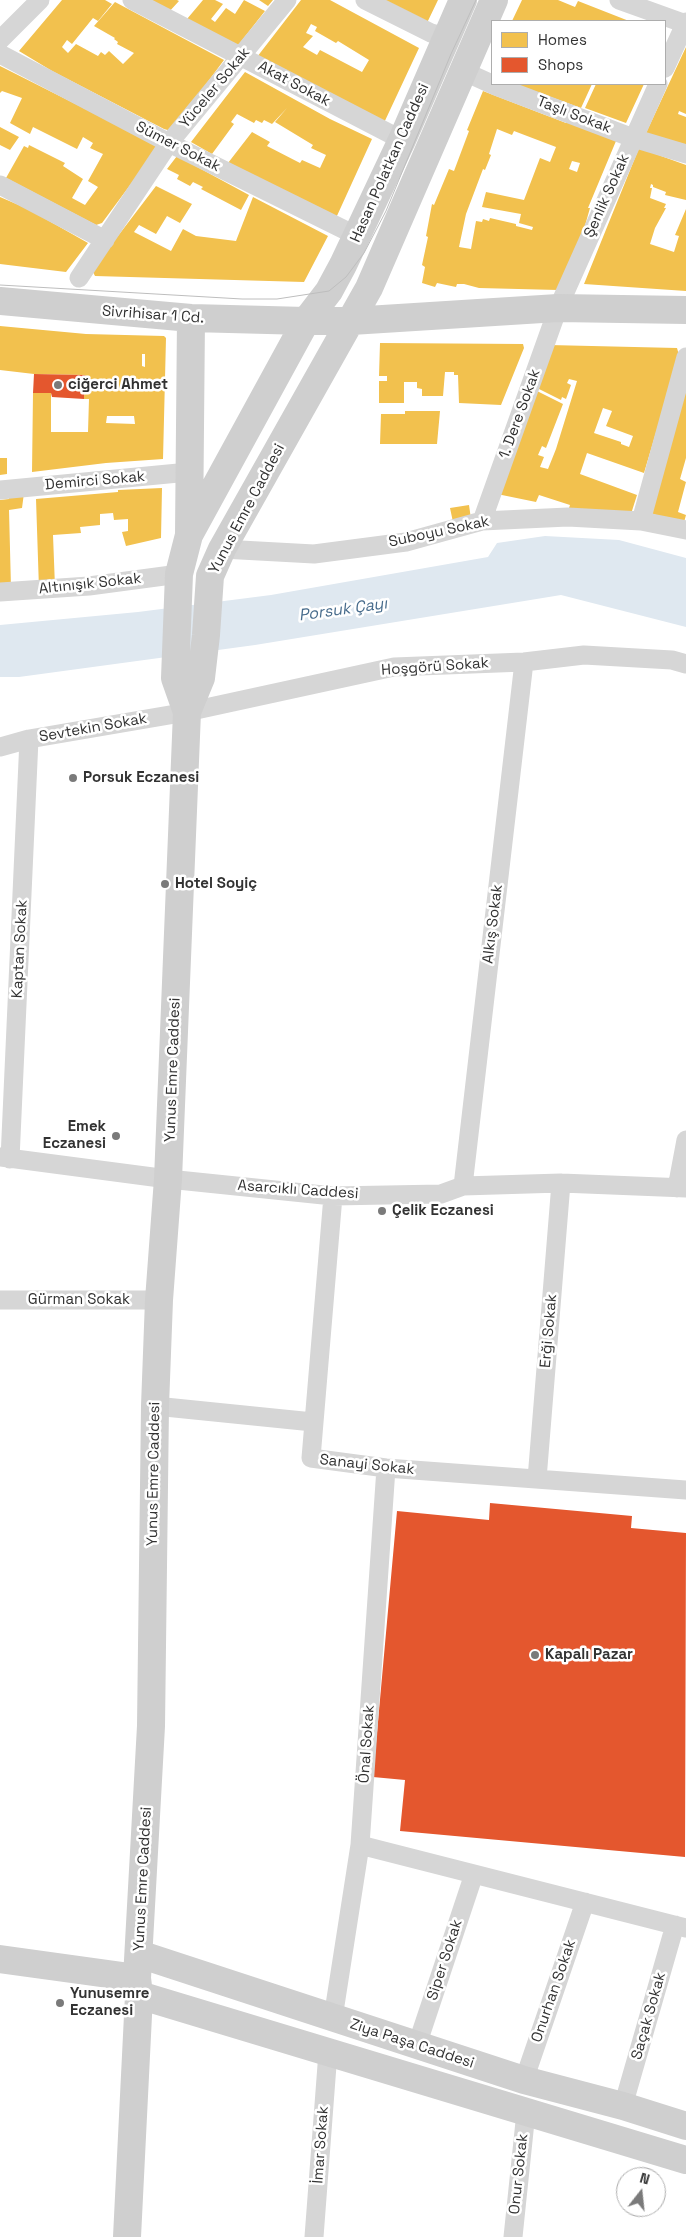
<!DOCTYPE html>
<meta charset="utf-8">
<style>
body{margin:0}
#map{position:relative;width:686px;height:2237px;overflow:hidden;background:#fff;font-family:"Space Grotesk",sans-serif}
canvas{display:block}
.legend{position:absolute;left:491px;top:20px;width:175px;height:65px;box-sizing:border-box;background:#fff;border:1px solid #adadad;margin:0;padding:6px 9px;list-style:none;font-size:15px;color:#323232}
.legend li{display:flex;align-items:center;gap:10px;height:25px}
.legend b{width:25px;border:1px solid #adadad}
.north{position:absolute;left:616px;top:2167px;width:50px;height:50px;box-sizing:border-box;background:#fff;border:1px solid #adadad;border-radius:50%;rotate:16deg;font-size:14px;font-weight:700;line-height:20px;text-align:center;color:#323232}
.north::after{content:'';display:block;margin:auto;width:18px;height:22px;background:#7a7a7a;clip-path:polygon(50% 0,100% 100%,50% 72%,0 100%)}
</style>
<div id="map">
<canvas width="686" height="2237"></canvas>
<ul class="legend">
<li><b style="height:14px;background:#f2c14e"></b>Homes</li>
<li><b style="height:14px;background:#e4572e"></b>Shops</li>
</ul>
<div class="north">N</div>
</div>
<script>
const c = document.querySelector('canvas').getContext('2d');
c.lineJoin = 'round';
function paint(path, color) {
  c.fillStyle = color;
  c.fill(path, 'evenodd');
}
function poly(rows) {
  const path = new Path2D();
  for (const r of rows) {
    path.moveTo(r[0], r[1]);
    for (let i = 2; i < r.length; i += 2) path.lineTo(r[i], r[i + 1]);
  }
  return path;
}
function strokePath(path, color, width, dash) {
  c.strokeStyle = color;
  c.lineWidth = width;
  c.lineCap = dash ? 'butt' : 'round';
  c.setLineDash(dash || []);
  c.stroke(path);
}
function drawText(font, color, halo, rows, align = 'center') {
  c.font = font + ' "Space Grotesk",sans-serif';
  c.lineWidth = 5;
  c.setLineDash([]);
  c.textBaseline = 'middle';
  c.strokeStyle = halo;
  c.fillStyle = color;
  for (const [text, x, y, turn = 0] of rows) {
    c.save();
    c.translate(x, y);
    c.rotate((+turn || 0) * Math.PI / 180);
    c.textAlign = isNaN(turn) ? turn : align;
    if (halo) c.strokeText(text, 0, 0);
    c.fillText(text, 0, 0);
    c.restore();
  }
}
const water = poly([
 [545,536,619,540,686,558,686,627,561,595,255,645,19,677,0,677,0,625,138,612,271,595,488,557,497,543]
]);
const homes = poly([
 [62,0,105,0,112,4,98,21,93,18,72,44,67,40,62,47,68,53,76,44,98,56,101,52,105,55,109,51,123,64,134,53,117,44,118,42,114,39,115,38,94,26,115,2,224,60,171,131,164,129,52,71,19,51],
 [144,0,177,0,179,1,168,13],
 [203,0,215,0,223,4,211,19,215,22,226,8,235,14,244,0,265,11,236,48,187,19],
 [259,0,273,0,268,6],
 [301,0,330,0,419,48,383,125,257,57],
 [311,24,317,27,315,31,336,43,338,41,369,60,362,72,320,50,317,55,303,47,313,36,306,33],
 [380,0,438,0,426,25],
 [522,0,558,0,575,7,578,1,629,21,512,21],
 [686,47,686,114,679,111,678,114,686,117,686,146,646,133],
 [0,66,159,146,102,223,96,225,6,178,24,146,28,148,29,145,65,163,63,166,83,179,72,198,85,205,98,187,88,181,103,154,90,148,93,143,83,137,77,149,33,127,30,134,10,123,22,98,2,91,0,93],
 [245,72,330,119,372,139,336,218,228,163,252,132,270,142,267,146,300,163,302,160,320,168,326,155,311,148,313,145,275,122,287,108,272,124,264,120,262,123,256,120,254,123,237,114,231,122,234,124,212,154,191,142],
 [515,84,592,84,581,108],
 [596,84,644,84,626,123,585,108],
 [483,91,566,123,567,121,616,141,588,208,590,208,584,229,558,290,479,288,464,284,457,284,456,287,437,283,435,287,422,283,425,267,422,265,428,237,426,236,432,204,434,205,449,169,454,171,469,131,467,130],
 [497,129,512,135,514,131,556,147,550,162,540,158,524,200,486,192,482,207,521,214,519,223,533,227,532,230,516,226,516,224,490,218,489,221,483,219,482,222,476,221,471,249,459,247,466,214,483,169,485,170,491,155,489,154],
 [572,161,580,163,577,172,569,169],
 [0,127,19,137,10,150,0,145],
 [639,148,686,165,686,200,665,195,666,192,653,187,653,185,651,184,650,188,652,188,650,198,666,204,664,208,666,208,655,228,650,244,674,252,679,236,675,235,686,209,686,291,584,284],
 [177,156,249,195,241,210,201,189,203,187,193,182,190,186,177,179,179,175,167,169],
 [156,186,192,204,180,223,167,216,156,234,139,225,134,232,171,251,183,229,196,236,236,241,253,197,328,236,304,282,95,276,92,270],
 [0,197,28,209,88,243,66,272,0,264],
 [0,326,86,334,164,336,166,338,163,459,106,463,32,472,33,393,51,393,51,432,88,432,89,399,84,399,85,375,34,374,0,370],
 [142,354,145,354,145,367,142,366],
 [107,416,134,416,135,424,106,423],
 [380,343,523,344,524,348,501,405,459,403,458,375,454,375,454,372,445,372,443,396,422,396,422,389,417,388,417,382,404,382,404,403,379,403,379,381,387,381,387,376,379,376],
 [549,345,677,348,679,355,644,473,587,453,580,474,637,495,631,514,568,511,570,505,539,495,536,502,497,494,533,389,563,404,546,448,542,446,538,455,544,457,540,467,548,469,556,449,577,381,569,379,567,383,571,385,566,399,562,397,561,400,535,387],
 [603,408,612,411,606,426,633,436,629,447,621,444,621,442,594,433],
 [686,389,686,458,680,479,686,482,678,512,686,515,683,526,651,513],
 [405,411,440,411,437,444,380,444,381,414,405,414],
 [0,458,7,458,7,474,0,475],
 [162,488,161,538,126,546,122,532,128,531,128,519,114,520,113,513,100,514,100,525,80,527,81,533,53,535,55,587,39,589,36,499,118,492,118,490],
 [9,493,24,493,22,508,9,510,11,588,0,589,0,500,9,499],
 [469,505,471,519,453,522,450,508]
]);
const shops = poly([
 [34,374,85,375,84,399,52,397,51,393,33,393],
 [490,1503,632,1516,631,1528,686,1533,685,1857,400,1831,405,1780,373,1777,397,1511,489,1520]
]);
const minor = poly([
 [132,0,402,140],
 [365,0,431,33,447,37],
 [619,0,686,24],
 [0,40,40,0],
 [0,54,169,143,357,236],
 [665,68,686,22],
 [463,71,496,86,633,138,686,154],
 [0,185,105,240],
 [79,278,169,143,287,0],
 [0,490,189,472],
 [482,521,558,308,658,84],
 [641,521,686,357],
 [222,549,314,554,406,542,482,521,568,517,641,521,686,530],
 [0,592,89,586,179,574],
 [0,747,29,739,187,712,394,667,524,662,584,655,672,660,686,664],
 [0,1157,168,1179,333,1196,441,1194,463,1186,561,1183,686,1188],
 [10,1159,29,739],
 [463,1186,524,662],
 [677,1188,686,1140],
 [333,1196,311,1458,386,1468,686,1490],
 [0,1300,159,1300],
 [155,1406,313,1422],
 [537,1479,561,1183],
 [360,1845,686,1928],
 [333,2018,360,1845,386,1468],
 [417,2045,474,1874],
 [524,2080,585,1902],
 [623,2106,675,1925],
 [314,2237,328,2052],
 [513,2237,526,2112]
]);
const secondary = poly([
 [0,301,191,318,306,321,351,321,558,308,686,310],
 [189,535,306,321,329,291,343,265,402,140,463,0],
 [187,712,175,678,179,574,189,535,191,318],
 [139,1954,524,2080,623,2106,686,2126],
 [0,1959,137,1978],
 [139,1995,686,2160],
 [127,2237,139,1995,137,1978,151,1726,155,1406,159,1300,168,1179,187,712,201,678,206,635,210,576,222,549,369,288,494,0]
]);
const tram = poly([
 [0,285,242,299,277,299,329,291,346,277,364,253,386,211,451,54,476,0]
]);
const markers = [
 [58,385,5,"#7a7a7a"],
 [73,778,5,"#7a7a7a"],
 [165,884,5,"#7a7a7a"],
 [116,1136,5,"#7a7a7a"],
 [382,1211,5,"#7a7a7a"],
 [535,1655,5,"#7a7a7a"],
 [60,2003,5,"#7a7a7a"]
];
const streetNames = [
 ["Akat Sokak",294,84,28],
 ["Yüceler Sokak",215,88,-50],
 ["Taşlı Sokak",574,115,21],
 ["Sümer Sokak",178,147,27],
 ["Hasan Polatkan Caddesi",390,163,-66],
 ["Şenlik Sokak",607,196,-66],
 ["Sivrihisar 1 Cd.",153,315,4],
 ["1. Dere Sokak",520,414,-70],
 ["Demirci Sokak",95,481,-5],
 ["Yunus Emre Caddesi",247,509,-62],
 ["Suboyu Sokak",439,532,-12],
 ["Altınışık Sokak",90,584,-6],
 ["Hoşgörü Sokak",435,667,-4],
 ["Sevtekin Sokak",93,728,-10],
 ["Alkış Sokak",493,924,-83],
 ["Kaptan Sokak",20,949,-87],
 ["Yunus Emre Caddesi",173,1070,-88],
 ["Asarcıklı Caddesi",298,1190,4],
 ["Gürman Sokak",79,1300],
 ["Erği Sokak",549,1331,-85],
 ["Sanayi Sokak",367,1465,6],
 ["Yunus Emre Caddesi",154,1474,-89],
 ["Önal Sokak",367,1744,-86],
 ["Yunus Emre Caddesi",143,1879,-87],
 ["Siper Sokak",445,1960,-72],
 ["Onurhan Sokak",554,1991,-71],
 ["Saçak Sokak",649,2016,-74],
 ["Ziya Paşa Caddesi",412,2044,18],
 ["İmar Sokak",321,2145,-86],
 ["Onur Sokak",519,2174,-84]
];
const poiNames = [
 ["ciğerci Ahmet",68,385],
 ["Porsuk Eczanesi",83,778],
 ["Hotel Soyiç",175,884],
 ["Emek",106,1127,"right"],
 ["Eczanesi",106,1144,"right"],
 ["Çelik Eczanesi",392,1211],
 ["Kapalı Pazar",545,1655],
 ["Yunusemre",70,1994],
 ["Eczanesi",70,2011]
];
const waterNames = [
 ["Porsuk Çayı",343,610,-8]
];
paint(water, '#dfe8f0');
paint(homes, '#f2c14e');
paint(shops, '#e4572e');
strokePath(minor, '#d6d6d6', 19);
strokePath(secondary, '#cfcfcf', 28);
strokePath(tram, '#bebebe', 1);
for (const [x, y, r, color] of markers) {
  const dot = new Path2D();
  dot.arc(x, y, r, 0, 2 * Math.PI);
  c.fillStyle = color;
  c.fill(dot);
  strokePath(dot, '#fff', 2);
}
drawText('15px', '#323232', '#fff', streetNames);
drawText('bold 15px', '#323232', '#fff', poiNames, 'left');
drawText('italic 16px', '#486c8c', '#fff', waterNames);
</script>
